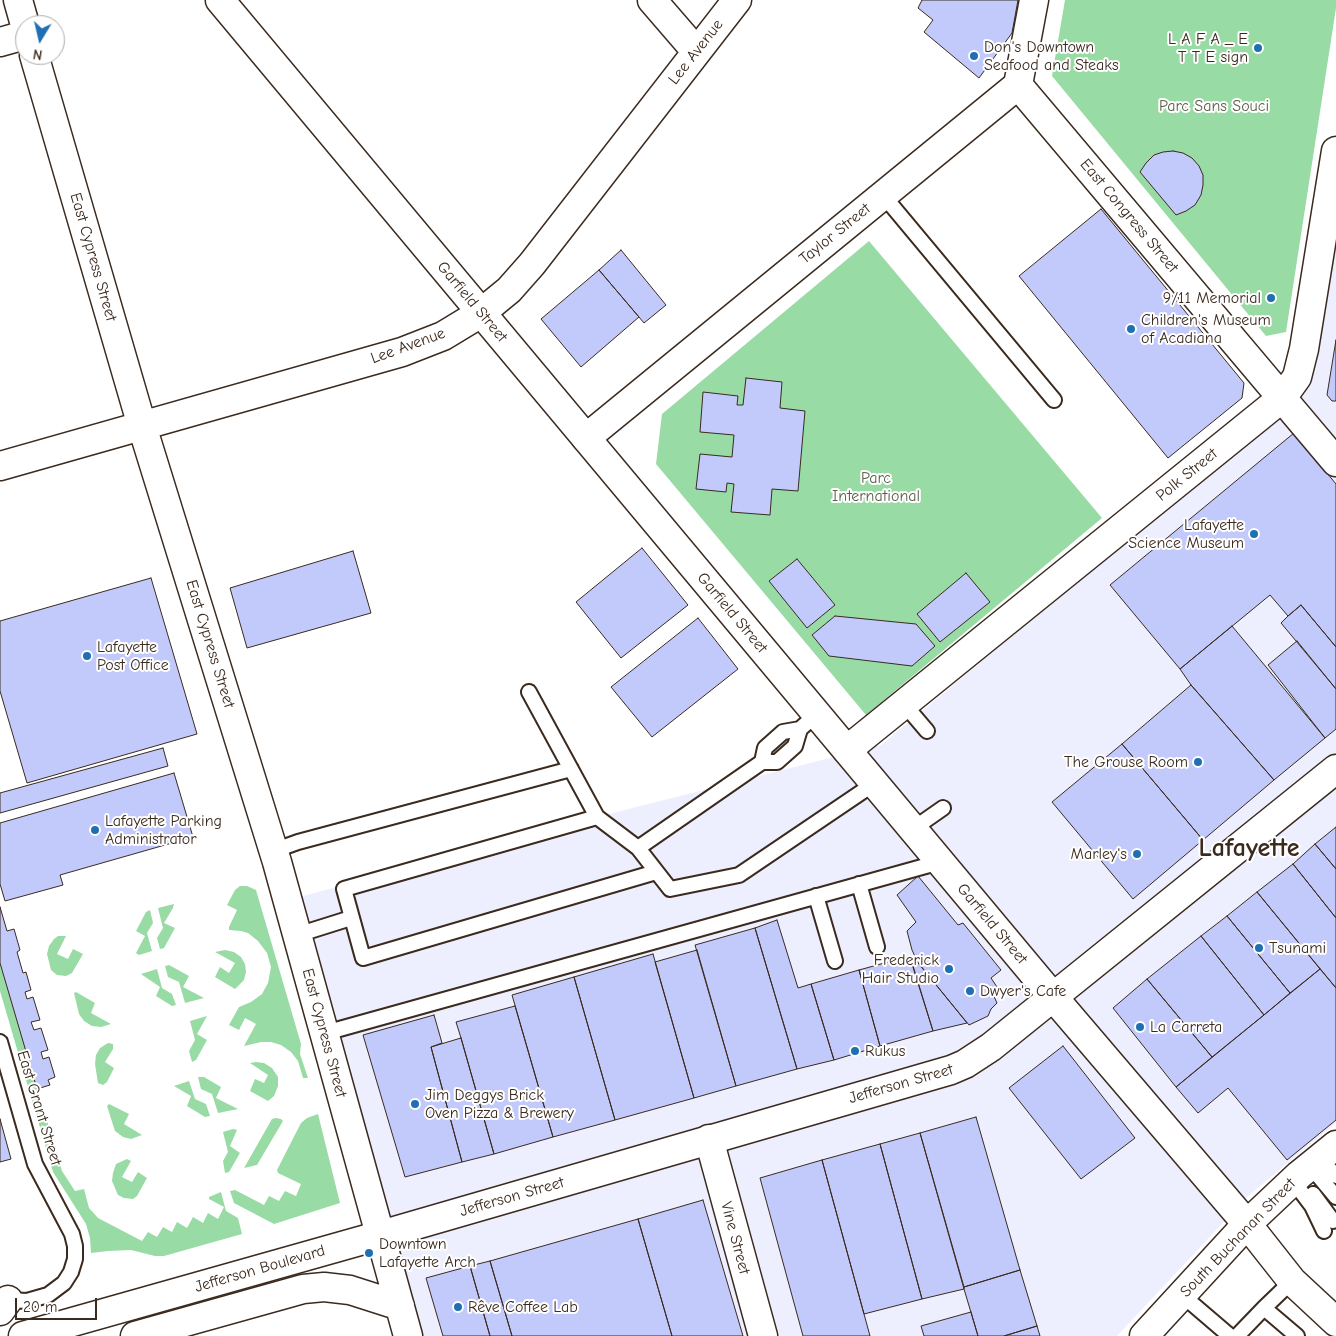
<!DOCTYPE html>
<meta charset="utf-8">
<style>
body{margin:0}
#map{position:relative;width:1336px;height:1336px;overflow:hidden;background:#fff;font-family:"Comic Neue",sans-serif}
canvas{display:block}
.north{position:absolute;left:15px;top:15px;width:50px;height:50px;box-sizing:border-box;background:#fff;border:1px solid #b1aaa5;border-radius:50%;rotate:189deg;font-size:14px;font-weight:700;line-height:20px;text-align:center;color:#3b2a1e}
.north::after{content:'';display:block;margin:auto;width:18px;height:22px;background:#1f6fb2;clip-path:polygon(50% 0,100% 100%,50% 72%,0 100%)}
.scale{position:absolute;left:15px;top:1298px;width:82px;height:22px;box-sizing:border-box;border:2px solid #3b2a1e;border-top:0;padding-left:6px;font-size:15px;line-height:18px;white-space:nowrap;color:#3b2a1e;-webkit-text-stroke:4px #fff;paint-order:stroke}
</style>
<div id="map">
<canvas width="1336" height="1336"></canvas>
<div class="north">N</div>
<div class="scale">20 m</div>
</div>
<script>
const c = document.querySelector('canvas').getContext('2d');
c.lineJoin = 'round';
function paint(path, color) {
  c.fillStyle = color;
  c.fill(path, 'evenodd');
}
function poly(rows) {
  const path = new Path2D();
  for (const r of rows) {
    path.moveTo(r[0], r[1]);
    for (let i = 2; i < r.length; i += 2) path.lineTo(r[i], r[i + 1]);
  }
  return path;
}
function strokePath(path, color, width, dash) {
  c.strokeStyle = color;
  c.lineWidth = width;
  c.lineCap = dash ? 'butt' : 'round';
  c.setLineDash(dash || []);
  c.stroke(path);
}
function drawText(font, color, halo, rows, align = 'center') {
  c.font = font + ' "Comic Neue",sans-serif';
  c.lineWidth = 4;
  c.setLineDash([]);
  c.textBaseline = 'middle';
  c.strokeStyle = halo;
  c.fillStyle = color;
  for (const [text, x, y, turn = 0] of rows) {
    c.save();
    c.translate(x, y);
    c.rotate((+turn || 0) * Math.PI / 180);
    c.textAlign = isNaN(turn) ? turn : align;
    if (halo) c.strokeText(text, 0, 0);
    c.fillText(text, 0, 0);
    c.restore();
  }
}
const built = poly([
 [1336,197,1336,1123,1248,1196,1117,1336,422,1336,292,899,597,817,881,745,1304,394]
]);
const green = poly([
 [1065,0,1336,0,1336,8,1286,332,1266,336,1052,76],
 [869,241,1102,518,866,715,656,464,662,414],
 [240,886,247,886,256,890,301,1044,300,1054,308,1078,303,1078,298,1061,291,1052,281,1045,271,1042,261,1042,244,1046,256,1024,245,1018,239,1030,229,1025,239,1007,251,1002,262,994,268,983,271,967,267,953,258,941,248,933,241,931,229,930,229,927,237,910,227,905,235,890],
 [174,904,173,908,164,923,175,928,164,948,160,949,157,938,163,928,158,908],
 [150,910,153,923,147,933,152,951,139,955,136,953,145,936,136,931,146,912],
 [58,936,66,936,57,954,68,959,73,949,83,954,72,973,66,976,57,975,51,970,47,954,49,946,54,939],
 [225,950,234,952,241,957,245,964,246,972,244,980,235,989,215,977,220,967,229,973,235,963,215,952],
 [0,963,62,1171,75,1191,84,1189,89,1208,98,1218,142,1241,148,1232,157,1237,163,1227,172,1232,177,1222,187,1228,193,1217,203,1223,208,1213,218,1219,224,1207,209,1199,209,1197,221,1192,226,1211,238,1218,242,1234,164,1256,155,1256,131,1250,108,1251,91,1253,90,1238,86,1224,53,1172,0,991],
 [169,965,189,976,183,987,204,998,185,1003,179,982,168,977,165,966],
 [157,969,162,988,172,994,176,1005,172,1006,156,996,160,987,141,974],
 [76,992,95,1003,91,1013,111,1024,101,1027,92,1026,84,1021,79,1014,74,993],
 [207,1016,197,1034,207,1040,196,1060,192,1062,189,1051,195,1040,190,1021],
 [108,1043,113,1044,113,1049,105,1062,114,1068,107,1082,103,1085,98,1083,95,1064,96,1055,100,1048],
 [256,1062,264,1063,272,1068,278,1077,278,1086,274,1096,268,1101,250,1091,255,1079,264,1083,268,1075,250,1063],
 [198,1077,204,1077,221,1087,216,1098,238,1109,218,1113,212,1094,201,1089],
 [189,1081,195,1099,206,1104,210,1116,205,1117,187,1106,191,1096,174,1086],
 [109,1104,129,1114,124,1124,142,1135,131,1139,123,1137,115,1131,107,1106],
 [318,1114,340,1203,274,1224,234,1203,230,1191,235,1190,264,1205,269,1196,279,1201,285,1191,296,1196,301,1184,278,1173,277,1170,301,1123,307,1118],
 [276,1118,281,1119,283,1121,257,1165,244,1168,272,1119],
 [233,1129,237,1130,230,1146,240,1153,229,1172,225,1173,223,1161,228,1152,223,1132],
 [127,1159,131,1161,122,1177,132,1182,138,1172,147,1178,137,1196,133,1199,124,1198,118,1195,112,1181,113,1173,116,1164]
]);
const building = poly([
 [922,0,1018,0,1012,33,979,78,924,32,933,20,918,8,922,0],
 [1173,151,1183,153,1192,158,1199,166,1203,175,1203,185,1201,195,1195,205,1186,211,1176,215,1140,172,1146,163,1154,155,1163,152,1173,151],
 [1101,209,1244,383,1242,398,1168,458,1019,276,1101,209],
 [621,250,666,305,644,323,599,270,621,250],
 [599,270,639,317,581,367,541,319,599,270],
 [1336,340,1336,401,1332,401,1327,395,1336,340],
 [746,378,782,382,780,408,805,411,798,491,772,489,770,515,731,512,734,484,727,483,726,492,696,489,700,454,732,457,734,435,700,432,703,392,738,396,737,405,743,405,746,378],
 [1294,433,1336,484,1336,647,1301,605,1288,616,1270,595,1180,669,1110,585,1294,433],
 [642,548,688,605,621,658,576,602,642,548],
 [353,551,371,613,247,648,230,588,353,551],
 [797,559,835,605,807,628,769,581,797,559],
 [966,573,990,602,940,642,917,614,966,573],
 [151,578,197,734,27,783,0,691,0,621,151,578],
 [1301,605,1336,647,1336,689,1281,623,1288,616,1301,605],
 [835,616,916,624,935,646,912,666,829,656,812,635,835,616],
 [698,618,738,669,652,737,611,687,698,618],
 [1232,626,1325,738,1274,780,1191,685,1180,669,1232,626],
 [1297,641,1336,689,1336,729,1325,738,1268,665,1297,641],
 [1191,685,1274,780,1203,840,1122,744,1191,685],
 [1122,744,1203,840,1133,899,1052,802,1122,744],
 [163,748,168,766,0,813,0,793,163,748],
 [174,773,193,837,60,875,63,885,5,901,0,884,0,823,174,773],
 [1336,827,1336,869,1315,844,1336,827],
 [1315,844,1336,869,1336,918,1293,864,1315,844],
 [1293,864,1336,918,1336,988,1257,892,1293,864],
 [918,876,958,925,963,923,1001,970,991,978,997,987,991,990,997,1003,991,1009,988,1016,969,1025,918,963,912,950,907,931,916,922,897,895,918,876],
 [1257,892,1320,969,1290,993,1227,916,1257,892],
 [0,907,7,931,14,929,20,950,17,952,23,973,26,972,31,990,25,992,27,999,33,997,40,1020,31,1022,34,1030,41,1028,48,1050,41,1052,43,1059,49,1057,55,1077,48,1080,50,1085,37,1089,0,963,0,907],
 [1227,916,1290,993,1264,1015,1201,936,1227,916],
 [777,920,798,988,811,984,834,1060,797,1069,755,928,777,920],
 [755,928,797,1069,736,1086,695,945,755,928],
 [1201,936,1264,1015,1212,1057,1147,979,1201,936],
 [697,950,736,1086,694,1098,655,962,697,950],
 [653,954,694,1098,615,1120,574,977,653,954],
 [910,956,933,1031,880,1046,859,970,910,956],
 [916,960,967,1023,933,1031,911,961,916,960],
 [1320,969,1336,988,1336,1120,1287,1160,1228,1088,1198,1113,1176,1087,1320,969],
 [859,970,880,1046,834,1060,811,984,859,970],
 [574,977,615,1120,553,1137,512,995,574,977],
 [1147,979,1212,1057,1176,1087,1113,1008,1147,979],
 [515,1006,553,1137,494,1154,461,1038,456,1022,515,1006],
 [434,1015,442,1043,431,1047,462,1162,405,1177,363,1035,434,1015],
 [461,1038,494,1154,462,1162,431,1047,461,1038],
 [1063,1046,1135,1138,1081,1179,1009,1088,1063,1046],
 [976,1117,1020,1270,964,1287,920,1133,976,1117],
 [0,1119,11,1159,0,1162,0,1119],
 [920,1133,964,1289,922,1299,880,1144,920,1133],
 [880,1144,922,1299,864,1314,822,1160,880,1144],
 [822,1160,870,1336,803,1336,760,1178,822,1160],
 [703,1200,743,1336,672,1336,638,1219,703,1200],
 [638,1219,672,1336,512,1336,490,1261,638,1219],
 [490,1261,512,1336,490,1336,470,1266,490,1261],
 [470,1266,490,1336,443,1336,426,1278,470,1266],
 [1020,1270,1037,1326,1004,1336,978,1336,964,1289,964,1287,1020,1270],
 [971,1312,978,1336,924,1336,921,1326,971,1312],
 [1037,1326,1040,1336,1004,1336,1037,1326]
]);
const lane = poly([
 [883,195,1054,400],
 [529,692,597,817],
 [904,704,927,731],
 [800,729,795,746,777,762,762,762,765,748,783,732,800,729,817,714],
 [762,762,638,848,670,889,739,875,875,783],
 [913,829,943,808],
 [638,848,597,817,344,889,363,958,656,872],
 [273,851,298,842,571,769],
 [859,884,877,947],
 [816,896,835,961],
 [297,935,351,918],
 [325,1033,940,862],
 [0,1042,35,1164,72,1234,75,1246,75,1259,71,1272,64,1283,48,1295,27,1301,8,1300,4,1298],
 [1320,1159,1336,1176],
 [1311,1167,1336,1197],
 [1293,1181,1312,1206,1324,1231],
 [1313,1194,1333,1221],
 [1182,1295,1230,1336],
 [1264,1308,1292,1281],
 [1237,1336,1264,1308,1297,1336]
]);
const street = poly([
 [18,0,25,25],
 [652,0,696,51],
 [0,42,25,35],
 [34,55,142,426,277,862,408,1336],
 [1018,85,1336,462],
 [586,438,1018,85,1034,0],
 [0,466,402,352,443,336,481,313,509,290,532,264,737,0],
 [847,750,1282,398,1297,377,1304,349,1336,151],
 [709,1139,763,1336],
 [0,1311,8,1300],
 [135,1336,303,1289,324,1287,350,1290,400,1306],
 [1144,1336,1247,1224,1299,1175,1336,1145]
]);
const secondary = poly([
 [220,0,1054,998,1247,1224,1292,1281,1336,1322],
 [23,1336,381,1235,951,1070,965,1064,991,1047,1336,769]
]);
const markers = [
 [1258,48,5,"#1f6fb2"],
 [974,56,5,"#1f6fb2"],
 [1271,298,5,"#1f6fb2"],
 [1131,329,5,"#1f6fb2"],
 [1254,534,5,"#1f6fb2"],
 [87,656,5,"#1f6fb2"],
 [1198,762,5,"#1f6fb2"],
 [95,830,5,"#1f6fb2"],
 [1137,854,5,"#1f6fb2"],
 [1259,948,5,"#1f6fb2"],
 [949,969,5,"#1f6fb2"],
 [970,991,5,"#1f6fb2"],
 [1140,1027,5,"#1f6fb2"],
 [855,1051,5,"#1f6fb2"],
 [415,1104,5,"#1f6fb2"],
 [369,1253,5,"#1f6fb2"],
 [458,1307,5,"#1f6fb2"]
];
const poiNames = [
 ["L A F A _ E",1248,39,"right"],
 ["T T E sign",1248,57,"right"],
 ["Don's Downtown",984,47],
 ["Seafood and Steaks",984,65],
 ["9/11 Memorial",1261,298,"right"],
 ["Children's Museum",1141,320],
 ["of Acadiana",1141,338],
 ["Lafayette",1244,525,"right"],
 ["Science Museum",1244,543,"right"],
 ["Lafayette",97,647],
 ["Post Office",97,665],
 ["The Grouse Room",1188,762,"right"],
 ["Lafayette Parking",105,821],
 ["Administrator",105,839],
 ["Marley's",1127,854,"right"],
 ["Tsunami",1269,948],
 ["Frederick",939,960,"right"],
 ["Hair Studio",939,978,"right"],
 ["Dwyer's Cafe",980,991],
 ["La Carreta",1150,1027],
 ["Rukus",865,1051],
 ["Jim Deggys Brick",425,1095],
 ["Oven Pizza & Brewery",425,1113],
 ["Downtown",379,1244],
 ["Lafayette Arch",379,1262],
 ["Rêve Coffee Lab",468,1307]
];
const streetNames = [
 ["Lee Avenue",696,52,-52],
 ["East Congress Street",1129,216,50],
 ["Taylor Street",835,234,-39],
 ["East Cypress Street",93,257,74],
 ["Garfield Street",472,302,50],
 ["Lee Avenue",408,346,-20],
 ["Polk Street",1187,475,-39],
 ["Garfield Street",732,613,50],
 ["East Cypress Street",210,644,73],
 ["Garfield Street",992,924,50],
 ["East Cypress Street",324,1033,75],
 ["Jefferson Street",901,1084,-16],
 ["East Grant Street",39,1108,73],
 ["Jefferson Street",512,1197,-16],
 ["Vine Street",735,1238,75],
 ["South Buchanan Street",1238,1238,-46],
 ["Jefferson Boulevard",260,1269,-16]
];
const parkNames = [
 ["Parc Sans Souci",1214,106],
 ["Parc",876,478],
 ["International",876,496]
];
const townNames = [
 ["Lafayette",1249,849]
];
paint(built, '#edeffe');
paint(green, '#99dba5');
paint(building, '#c2cafc');
strokePath(building, '#3b2a1e', 1);
strokePath(lane, '#3b2a1e', 18);
strokePath(street, '#3b2a1e', 31);
strokePath(secondary, '#3b2a1e', 31);
strokePath(lane, '#fff', 14);
strokePath(street, '#fff', 28);
strokePath(secondary, '#fff', 28);
for (const [x, y, r, color] of markers) {
  const dot = new Path2D();
  dot.arc(x, y, r, 0, 2 * Math.PI);
  c.fillStyle = color;
  c.fill(dot);
  strokePath(dot, '#fff', 2);
}
drawText('16px', '#3b2a1e', '#fff', poiNames, 'left');
drawText('16px', '#3b2a1e', '#fff', streetNames);
drawText('16px', '#575f46', '#fff', parkNames);
drawText('bold 26px', '#3b2a1e', '#fff', townNames);
</script>
